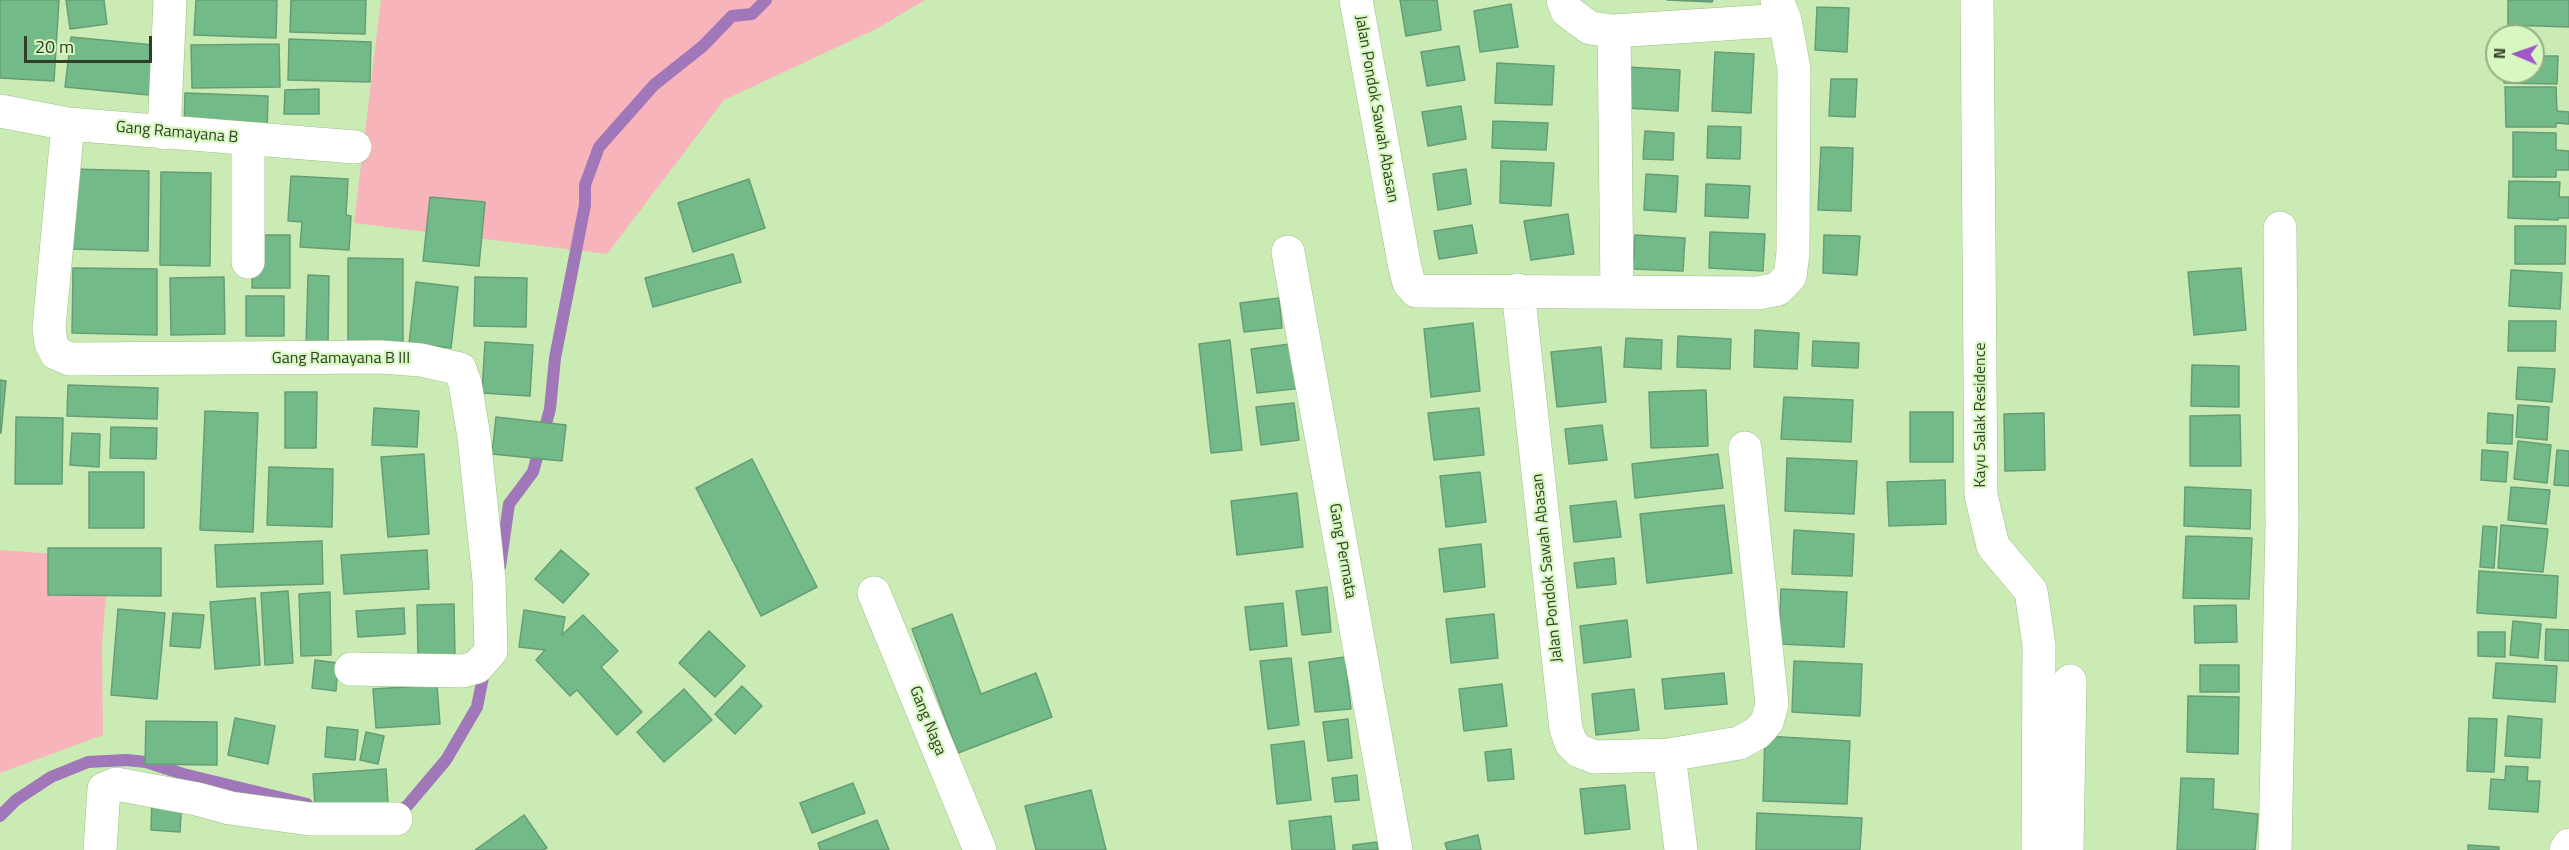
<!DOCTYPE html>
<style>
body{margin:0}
#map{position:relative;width:2569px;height:850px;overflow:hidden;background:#caebb3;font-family:"Titillium Web",sans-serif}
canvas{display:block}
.north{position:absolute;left:2485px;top:24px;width:60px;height:60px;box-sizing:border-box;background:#d7f8c0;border:2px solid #95ae83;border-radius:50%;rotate:272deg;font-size:16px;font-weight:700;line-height:24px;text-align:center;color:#313e28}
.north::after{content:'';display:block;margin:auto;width:21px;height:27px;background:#a156c9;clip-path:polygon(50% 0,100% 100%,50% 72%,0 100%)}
.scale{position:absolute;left:24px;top:36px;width:128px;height:27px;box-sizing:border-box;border:3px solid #313e28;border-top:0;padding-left:8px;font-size:18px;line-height:21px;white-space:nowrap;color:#313e28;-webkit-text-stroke:4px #d7f8c0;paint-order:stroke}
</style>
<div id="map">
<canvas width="2569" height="850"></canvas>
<div class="north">N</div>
<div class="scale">20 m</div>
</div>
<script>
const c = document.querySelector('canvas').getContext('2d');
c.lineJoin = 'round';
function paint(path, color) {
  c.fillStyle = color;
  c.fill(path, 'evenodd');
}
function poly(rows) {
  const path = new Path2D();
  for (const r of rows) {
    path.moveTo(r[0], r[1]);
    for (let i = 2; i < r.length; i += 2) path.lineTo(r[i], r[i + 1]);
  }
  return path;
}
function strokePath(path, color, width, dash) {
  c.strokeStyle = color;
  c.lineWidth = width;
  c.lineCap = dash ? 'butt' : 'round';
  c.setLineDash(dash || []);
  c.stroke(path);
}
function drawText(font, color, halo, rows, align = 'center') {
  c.font = font + ' "Titillium Web",sans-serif';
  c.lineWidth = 4.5;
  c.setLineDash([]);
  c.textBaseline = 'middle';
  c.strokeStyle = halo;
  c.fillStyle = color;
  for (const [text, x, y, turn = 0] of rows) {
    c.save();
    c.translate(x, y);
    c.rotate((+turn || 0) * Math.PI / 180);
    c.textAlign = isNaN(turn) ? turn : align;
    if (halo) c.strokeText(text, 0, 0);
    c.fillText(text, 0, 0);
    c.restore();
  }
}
const green = poly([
 [381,0,925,0,878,28,724,100,607,254,354,223],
 [0,550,109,558,102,645,103,735,0,773]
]);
const stream = poly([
 [500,567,509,504,533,472,550,409,555,358,585,205,585,185,599,147,654,85,703,46,732,16,752,14,766,0],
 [394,814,407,806,446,760,477,707,485,667],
 [0,816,16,800,51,777,88,762,126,760,146,762,183,774,307,804]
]);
const building = poly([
 [0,0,59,0,54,81,0,78,0,0],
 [66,0,104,0,107,24,70,29,66,0],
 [196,0,277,0,276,38,194,35,196,0],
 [291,0,366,0,365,34,290,32,291,0],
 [1400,0,1437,0,1441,30,1406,36,1400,0],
 [1667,0,1713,0,1712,2,1667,0],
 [2508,0,2569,0,2569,27,2508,25,2508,0],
 [1511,4,1518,47,1480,52,1474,11,1511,4],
 [1817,7,1849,8,1847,52,1815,50,1817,7],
 [71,37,154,45,149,95,65,87,71,37],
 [289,39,371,42,370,82,288,80,289,39],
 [279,44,280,87,192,88,191,45,279,44],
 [1459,46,1465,80,1427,86,1421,52,1459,46],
 [1715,52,1754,54,1751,113,1712,111,1715,52],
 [2533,56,2558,56,2557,84,2504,83,2504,72,2533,72,2533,56],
 [1497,63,1554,66,1552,105,1495,103,1497,63],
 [1627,67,1680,70,1678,111,1626,108,1627,67],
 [1831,79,1857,79,1855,117,1829,116,1831,79],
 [2505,87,2556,87,2557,111,2569,112,2569,124,2556,123,2556,127,2506,127,2505,87],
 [319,89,319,114,284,114,285,90,319,89],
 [185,93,268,96,267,132,184,129,185,93],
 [1461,106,1466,139,1428,146,1422,112,1461,106],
 [1493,121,1548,123,1546,150,1492,148,1493,121],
 [1708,126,1741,127,1740,159,1707,158,1708,126],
 [1645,131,1674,133,1673,160,1643,159,1645,131],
 [2513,132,2556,133,2556,150,2569,151,2569,170,2556,170,2556,177,2513,177,2513,132],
 [1821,147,1853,148,1851,211,1818,210,1821,147],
 [1501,161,1554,163,1551,206,1500,203,1501,161],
 [72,169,149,171,148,251,70,249,72,169],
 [1466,169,1471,204,1438,210,1433,174,1466,169],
 [161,172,211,173,210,266,160,265,161,172],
 [1646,174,1678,176,1676,212,1644,210,1646,174],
 [291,176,348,179,346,215,351,216,349,250,300,247,302,222,288,221,291,176],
 [749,179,765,228,693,252,678,203,749,179],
 [2509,181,2560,182,2559,197,2569,197,2569,218,2559,218,2558,220,2508,218,2509,181],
 [1706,184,1750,186,1748,218,1705,216,1706,184],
 [430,197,485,202,479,266,423,261,430,197],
 [1568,214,1574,254,1531,260,1524,221,1568,214],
 [1472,225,1477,253,1439,259,1434,231,1472,225],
 [2515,226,2566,226,2565,264,2515,264,2515,226],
 [1710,232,1765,234,1763,271,1709,268,1710,232],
 [253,235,290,235,290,288,252,288,253,235],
 [1635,235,1685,238,1683,271,1633,269,1635,235],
 [1824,235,1860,236,1857,275,1823,273,1824,235],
 [733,254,741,282,653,307,645,278,733,254],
 [348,258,403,259,403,343,348,343,348,258],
 [73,268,157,269,157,335,72,333,73,268],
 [2241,268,2246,330,2194,335,2188,272,2241,268],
 [2511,270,2562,273,2560,309,2509,306,2511,270],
 [308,275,329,276,328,346,306,346,308,275],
 [224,277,225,334,171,335,170,278,224,277],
 [475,277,527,278,526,327,474,326,475,277],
 [416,282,458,287,451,348,409,343,416,282],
 [246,296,284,296,284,336,246,336,246,296],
 [1279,298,1282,328,1244,332,1240,303,1279,298],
 [2509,321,2556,321,2555,351,2508,351,2509,321],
 [1473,323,1480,391,1431,397,1424,329,1473,323],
 [1755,330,1799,333,1797,369,1754,367,1755,330],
 [1678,336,1731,339,1730,369,1677,367,1678,336],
 [1626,338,1662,340,1661,369,1624,367,1626,338],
 [1230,340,1242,450,1211,453,1199,344,1230,340],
 [1813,341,1859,343,1858,368,1812,366,1813,341],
 [485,342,533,345,530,396,482,393,485,342],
 [1298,343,1303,388,1257,393,1251,349,1298,343],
 [1601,347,1606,402,1557,407,1551,352,1601,347],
 [2192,365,2239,366,2239,407,2191,406,2192,365],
 [2518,367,2555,369,2552,402,2516,399,2518,367],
 [0,380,6,381,1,433,0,433,0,380],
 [68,385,158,388,157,419,67,416,68,385],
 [1706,390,1708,446,1651,448,1649,392,1706,390],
 [285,392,317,392,316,448,285,448,285,392],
 [1784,397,1853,400,1851,442,1781,439,1784,397],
 [1294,403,1299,440,1261,445,1256,407,1294,403],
 [2518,405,2549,407,2547,440,2516,437,2518,405],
 [374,408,419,411,417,447,372,445,374,408],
 [1479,408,1484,455,1434,460,1428,413,1479,408],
 [205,411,258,413,253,532,200,530,205,411],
 [1910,412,1953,412,1953,462,1910,462,1910,412],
 [2044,413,2045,470,2005,471,2004,414,2044,413],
 [2488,413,2513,415,2512,444,2487,443,2488,413],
 [2240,415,2241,466,2190,466,2190,416,2240,415],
 [16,417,63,418,62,484,15,484,16,417],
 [496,417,566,425,562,461,492,454,496,417],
 [1602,425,1607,460,1569,464,1565,429,1602,425],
 [111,427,157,428,156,459,110,458,111,427],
 [72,433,100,434,99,467,70,465,72,433],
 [2518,441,2551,445,2547,483,2514,479,2518,441],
 [2482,450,2508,452,2506,482,2481,480,2482,450],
 [2557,450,2569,451,2569,486,2554,485,2557,450],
 [424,454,429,534,388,537,381,457,424,454],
 [1718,454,1723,488,1635,498,1632,464,1718,454],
 [1787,458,1857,461,1854,514,1785,511,1787,458],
 [752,459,817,587,761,616,696,488,752,459],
 [269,467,333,469,332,527,267,525,269,467],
 [89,472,144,472,144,528,89,528,89,472],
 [1480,472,1486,522,1446,527,1440,476,1480,472],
 [1945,480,1946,524,1889,526,1887,482,1945,480],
 [2185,487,2251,490,2250,529,2184,526,2185,487],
 [2511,487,2550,490,2546,524,2508,520,2511,487],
 [1297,493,1303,547,1237,555,1231,501,1297,493],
 [1616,501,1621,537,1574,542,1570,506,1616,501],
 [1724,505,1732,573,1647,583,1640,514,1724,505],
 [2501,525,2548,529,2543,572,2498,568,2501,525],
 [2483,526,2497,527,2494,568,2480,567,2483,526],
 [1794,530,1854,534,1852,576,1792,574,1794,530],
 [2186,536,2252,538,2249,599,2183,598,2186,536],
 [322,541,323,584,217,587,215,545,322,541],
 [1481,544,1485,587,1444,592,1439,549,1481,544],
 [48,548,161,548,161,596,48,595,48,548],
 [427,550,429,589,344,594,341,555,427,550],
 [561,550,589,574,563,603,535,579,561,550],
 [1614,558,1616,584,1577,588,1574,563,1614,558],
 [2479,571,2558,576,2556,618,2477,613,2479,571],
 [1327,587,1331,632,1302,635,1296,591,1327,587],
 [1781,589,1847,592,1844,647,1779,644,1781,589],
 [288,591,293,663,265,665,261,593,288,591],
 [330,592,331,655,301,656,299,594,330,592],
 [255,598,260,665,215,669,210,602,255,598],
 [1283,603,1287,646,1250,650,1245,607,1283,603],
 [454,604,455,656,418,656,417,605,454,604],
 [2236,605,2237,642,2195,643,2194,606,2236,605],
 [404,608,405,634,358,637,356,611,404,608],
 [118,609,165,613,157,699,111,695,118,609],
 [524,610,565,617,562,635,583,615,618,651,601,667,642,712,617,735,577,690,570,696,536,660,545,650,519,647,524,610],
 [173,613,204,615,200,648,170,646,173,613],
 [952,614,981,694,1036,673,1052,717,958,753,912,629,952,614],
 [1494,614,1498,658,1451,663,1446,619,1494,614],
 [1627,620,1631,657,1584,663,1580,626,1627,620],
 [2513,621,2541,624,2538,658,2510,655,2513,621],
 [2546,629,2569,630,2569,661,2545,660,2546,629],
 [709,631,745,666,715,697,679,663,709,631],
 [2478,632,2505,632,2505,657,2478,656,2478,632],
 [1345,657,1351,709,1315,712,1309,662,1345,657],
 [1291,658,1299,725,1268,729,1260,661,1291,658],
 [315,660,338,663,336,691,312,688,315,660],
 [1794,661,1862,664,1860,716,1792,712,1794,661],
 [2496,663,2557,666,2555,702,2493,698,2496,663],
 [2200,665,2239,665,2239,692,2200,692,2200,665],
 [1724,673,1727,704,1665,709,1662,679,1724,673],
 [1502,684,1507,726,1464,731,1459,689,1502,684],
 [437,685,440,724,376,728,373,689,437,685],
 [742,686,762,706,735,734,715,714,742,686],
 [684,689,712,720,664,762,637,732,684,689],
 [1634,689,1639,730,1596,735,1592,694,1634,689],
 [2188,696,2239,697,2238,754,2187,752,2188,696],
 [2508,716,2542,719,2540,758,2505,756,2508,716],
 [235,718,275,726,268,764,228,755,235,718],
 [2469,718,2497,719,2494,772,2467,771,2469,718],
 [1348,719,1352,758,1328,761,1323,722,1348,719],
 [146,721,217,722,217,765,145,764,146,721],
 [327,727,358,730,355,760,325,757,327,727],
 [366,732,384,736,378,764,360,760,366,732],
 [1765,736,1850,741,1847,804,1763,801,1765,736],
 [1304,741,1311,800,1277,804,1271,745,1304,741],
 [1511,749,1514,779,1488,781,1485,752,1511,749],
 [2506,766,2528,767,2527,781,2540,781,2538,812,2489,809,2491,779,2505,780,2506,766],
 [386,769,388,803,315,807,313,774,386,769],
 [1357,775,1359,800,1335,802,1332,778,1357,775],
 [2181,778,2214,779,2213,809,2258,814,2255,850,2177,850,2181,778],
 [853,783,865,813,812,833,800,803,853,783],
 [1625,785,1630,829,1585,834,1580,789,1625,785],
 [1091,790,1106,850,1036,850,1025,806,1091,790],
 [152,796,182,798,180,832,151,830,152,796],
 [1757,813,1862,818,1860,850,1756,850,1757,813],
 [524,815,547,848,543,850,475,850,524,815],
 [1331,816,1335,850,1292,850,1289,821,1331,816],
 [877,820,889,850,820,850,818,843,877,820],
 [1478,835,1481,850,1447,850,1445,843,1478,835],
 [1377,842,1378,850,1353,850,1353,845,1377,842],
 [2468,845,2499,847,2499,850,2468,850,2468,845]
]);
const minor = poly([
 [1356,0,1405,268,1409,283,1416,291,1758,293,1778,289,1790,276,1793,253,1794,69,1785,20,1777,0],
 [1563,0,1567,11,1590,28,1614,31,1785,20],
 [1977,0,1981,495,1993,546,2031,591,2039,645,2038,850],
 [1614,31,1617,291],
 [0,111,68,124,355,147],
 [68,124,49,328,51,343,56,353,70,359,381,357,421,360,460,369,465,383,474,437,489,580,491,651,477,667,463,671,351,669],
 [164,133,170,0],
 [1288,252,1396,850],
 [248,262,248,139],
 [1518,290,1566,729,1571,743,1579,751,1595,757,1669,755,1739,743,1757,733,1767,722,1772,704,1745,448],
 [874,593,980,850],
 [1669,755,1681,850],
 [100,850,104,789,116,784,197,799,230,808,310,819,396,819],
 [2067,850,2070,681],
 [2275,850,2282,525,2280,228],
 [2566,850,2569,845]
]);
const streetNames = [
 ["Jalan Pondok Sawah Abasan",1376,109,80],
 ["Gang Ramayana B",177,133,5],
 ["Gang Ramayana B III",341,359],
 ["Kayu Salak Residence",1981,415,-90],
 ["Gang Permata",1342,551,80],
 ["Jalan Pondok Sawah Abasan",1548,568,-96],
 ["Gang Naga",927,721,68]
];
paint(green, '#f8b4bb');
strokePath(stream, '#a077b8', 12);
paint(building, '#72bb88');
strokePath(building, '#679d76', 1.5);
strokePath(minor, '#a0bf89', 34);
strokePath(minor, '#fff', 33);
drawText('16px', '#313e28', '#d7f8c0', streetNames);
</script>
